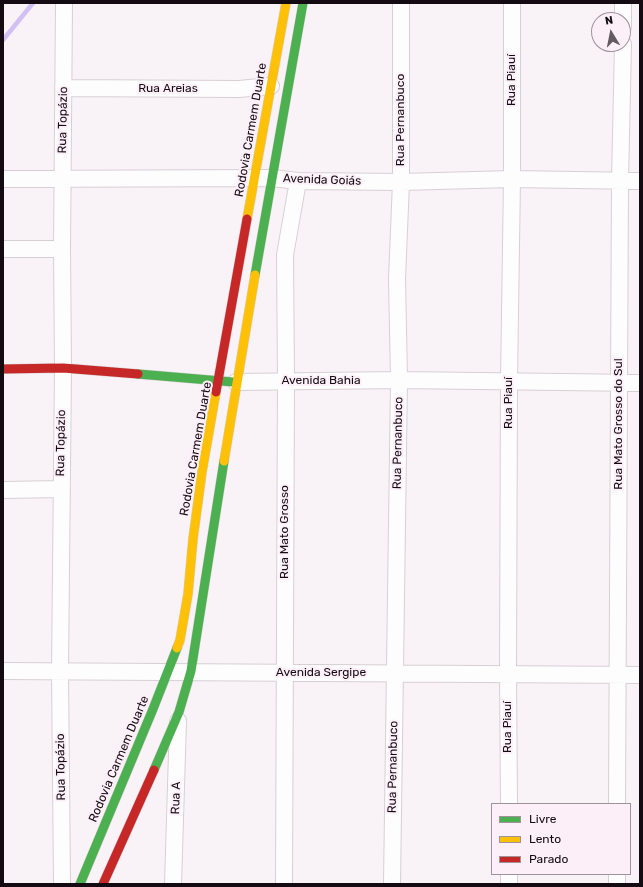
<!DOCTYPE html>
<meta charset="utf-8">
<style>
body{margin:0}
#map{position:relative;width:643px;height:887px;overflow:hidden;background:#f9f2f6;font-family:Rubik,sans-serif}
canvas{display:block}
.frame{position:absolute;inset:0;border:4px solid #140a11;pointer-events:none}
.legend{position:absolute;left:491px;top:803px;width:140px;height:72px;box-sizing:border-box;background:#fceff7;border:1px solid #9f939b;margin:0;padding:5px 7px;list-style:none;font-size:12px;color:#140a11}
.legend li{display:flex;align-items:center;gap:8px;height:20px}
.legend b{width:20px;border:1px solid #9f939b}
.north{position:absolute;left:591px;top:12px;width:40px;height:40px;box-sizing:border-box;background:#fceff7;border:1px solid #9f939b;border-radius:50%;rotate:350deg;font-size:11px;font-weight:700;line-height:16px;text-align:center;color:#140a11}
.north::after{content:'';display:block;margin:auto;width:14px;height:18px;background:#645b61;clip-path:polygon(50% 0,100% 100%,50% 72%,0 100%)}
</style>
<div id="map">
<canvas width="643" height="887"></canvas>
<div class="frame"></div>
<ul class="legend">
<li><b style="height:5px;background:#4caf50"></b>Livre</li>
<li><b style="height:5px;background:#ffc107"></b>Lento</li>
<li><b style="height:5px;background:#c62828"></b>Parado</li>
</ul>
<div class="north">N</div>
</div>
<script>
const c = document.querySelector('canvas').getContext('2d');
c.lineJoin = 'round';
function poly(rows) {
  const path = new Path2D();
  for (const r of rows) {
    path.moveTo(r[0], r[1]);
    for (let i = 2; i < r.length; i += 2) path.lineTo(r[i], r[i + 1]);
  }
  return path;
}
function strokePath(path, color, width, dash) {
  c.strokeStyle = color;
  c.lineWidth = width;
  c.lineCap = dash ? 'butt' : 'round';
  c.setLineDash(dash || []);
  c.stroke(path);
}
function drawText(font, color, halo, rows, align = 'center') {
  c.font = font + ' Rubik,sans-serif';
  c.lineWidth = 4;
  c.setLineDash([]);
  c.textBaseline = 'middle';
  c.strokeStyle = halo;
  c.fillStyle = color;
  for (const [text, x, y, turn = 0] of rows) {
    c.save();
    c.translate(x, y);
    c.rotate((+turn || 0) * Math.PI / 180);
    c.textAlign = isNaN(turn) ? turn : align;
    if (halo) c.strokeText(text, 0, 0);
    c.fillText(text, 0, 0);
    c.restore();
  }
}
const stream = poly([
 [3,40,33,3]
]);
const street = poly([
 [623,27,623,3],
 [63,88,239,89,271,86],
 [3,179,272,178,298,181,401,182,512,179,640,181],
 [3,249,62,249],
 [236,382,399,380,640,383],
 [3,490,61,489],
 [3,671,640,675],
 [509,804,508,674,509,381,512,179,512,3],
 [617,804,620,181,623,44],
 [509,874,509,884],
 [62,884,60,671,63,368,62,249,64,3],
 [173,884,178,721],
 [284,884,286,380,285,255,298,181],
 [392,884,399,380,397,279,401,182,401,3],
 [617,884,617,874]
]);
const fast = poly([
 [255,275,303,3],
 [138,374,233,382],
 [154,770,179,712,191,671,224,461],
 [80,884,153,709,177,648]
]);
const slow = poly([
 [247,219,286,3],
 [224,461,255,275],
 [177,648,180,640,188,594,193,539,202,472,216,392]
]);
const jam = poly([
 [3,369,63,368,138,374],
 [216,392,247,219],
 [103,884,154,770]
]);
const streetNames = [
 ["Rua Piauí",512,80,-90],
 ["Rua Areias",168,89],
 ["Rua Topázio",63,120,-89],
 ["Rua Pernanbuco",401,120,-90],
 ["Rodovia Carmem Duarte",251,130,-80],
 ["Avenida Goiás",322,180,2],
 ["Avenida Bahia",321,381],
 ["Rua Piauí",509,403,-90],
 ["Rua Mato Grosso do Sul",619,424,-90],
 ["Rua Topázio",61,443,-89],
 ["Rua Pernanbuco",398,443,-89],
 ["Rodovia Carmem Duarte",196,449,-80],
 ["Rua Mato Grosso",285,532,-90],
 ["Avenida Sergipe",321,673],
 ["Rua Piauí",508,727,-90],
 ["Rodovia Carmem Duarte",119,759,-67],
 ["Rua Topázio",61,767,-91],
 ["Rua Pernanbuco",393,767,-89],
 ["Rua A",176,798,-88]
];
strokePath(stream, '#d0c0f4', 4.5);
strokePath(street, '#d8cfd5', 18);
strokePath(fast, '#d8cfd5', 10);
strokePath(slow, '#d8cfd5', 10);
strokePath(jam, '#d8cfd5', 10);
strokePath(street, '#fefdfe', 16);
strokePath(fast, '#4caf50', 9);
strokePath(slow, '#ffc107', 9);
strokePath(jam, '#c62828', 9);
drawText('12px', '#140a11', '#fceff7', streetNames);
</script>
